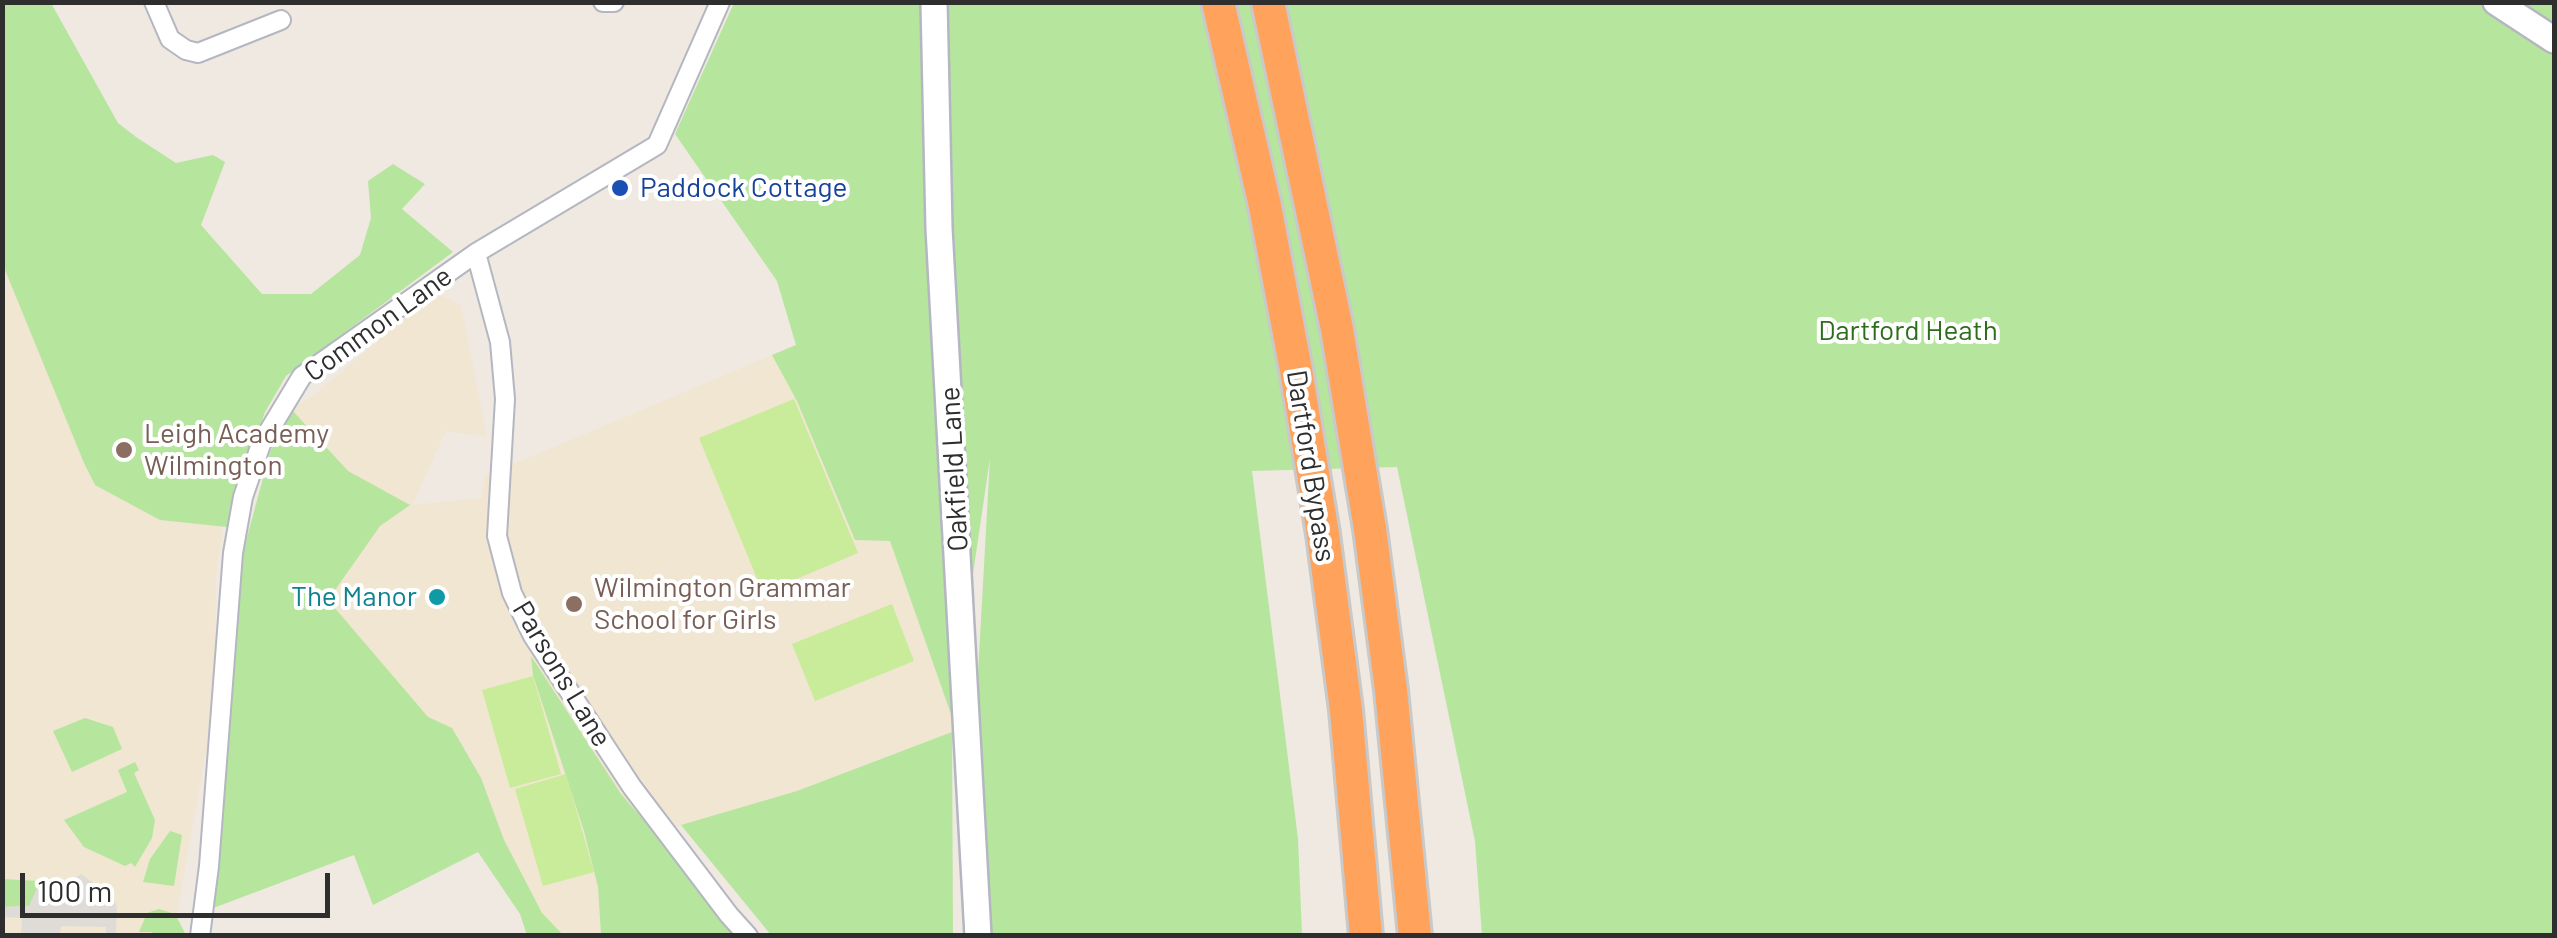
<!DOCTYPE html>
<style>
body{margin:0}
#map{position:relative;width:2557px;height:938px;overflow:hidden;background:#efe9e1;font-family:Barlow,sans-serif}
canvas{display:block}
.frame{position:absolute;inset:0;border:5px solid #2e2e2e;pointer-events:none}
.scale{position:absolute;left:20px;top:873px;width:310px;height:45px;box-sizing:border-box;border:5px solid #2e2e2e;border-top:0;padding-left:12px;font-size:30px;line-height:35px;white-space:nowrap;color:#2e2e2e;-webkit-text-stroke:8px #fff;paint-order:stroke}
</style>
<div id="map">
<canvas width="2557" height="938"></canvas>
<div class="frame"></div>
<div class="scale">100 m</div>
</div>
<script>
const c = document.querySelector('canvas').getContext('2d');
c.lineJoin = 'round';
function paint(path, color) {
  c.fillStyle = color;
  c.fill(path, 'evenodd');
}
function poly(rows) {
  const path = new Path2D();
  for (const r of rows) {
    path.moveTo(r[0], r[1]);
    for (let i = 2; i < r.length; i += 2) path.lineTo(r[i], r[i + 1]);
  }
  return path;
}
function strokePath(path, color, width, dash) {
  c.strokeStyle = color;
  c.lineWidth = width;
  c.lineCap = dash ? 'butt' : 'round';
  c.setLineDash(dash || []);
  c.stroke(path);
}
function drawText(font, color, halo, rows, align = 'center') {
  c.font = font + ' Barlow,sans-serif';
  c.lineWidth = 8;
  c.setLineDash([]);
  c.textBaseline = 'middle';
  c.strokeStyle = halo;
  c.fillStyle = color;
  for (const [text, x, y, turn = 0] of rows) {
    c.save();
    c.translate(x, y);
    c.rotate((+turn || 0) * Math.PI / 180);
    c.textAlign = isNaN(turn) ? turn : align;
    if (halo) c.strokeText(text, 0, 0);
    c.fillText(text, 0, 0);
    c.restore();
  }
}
const education = poly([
 [2,3,259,417,231,483,222,532,216,578,215,667,206,751,178,908,178,918,186,935,3,935],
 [434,293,461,305,487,437,446,431,412,505,481,498,485,476,796,345,890,541,952,717,952,732,797,791,681,825,641,842,598,887,601,935,553,935,478,852,373,905,354,855,208,910,270,452,291,409,315,394]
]);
const green = poly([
 [3,2,51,3,118,123,136,137,176,163,213,155,225,162,201,225,262,294,311,294,360,255,371,218,368,181,393,164,425,184,402,209,453,252,286,376,265,412,227,527,160,520,95,485,84,463,3,265],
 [734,3,2554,3,2554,935,1482,935,1475,841,1397,467,1252,471,1298,839,1302,935,989,935,976,709,990,458,952,717,890,541,855,540,797,401,772,355,796,345,777,281,675,134],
 [291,409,348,471,410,505,380,526,328,600,428,717,452,728,481,778,504,840,542,913,563,935,527,935,520,914,478,852,373,905,354,855,208,910,239,567,270,452],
 [531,656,621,794,743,935,601,935,598,887,584,831,533,675],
 [85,718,113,727,122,749,72,772,53,731],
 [952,732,953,935,771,935,681,825,797,791],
 [135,762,139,770,134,773,155,820,152,838,135,867,131,863,125,866,84,847,64,820,127,792,118,770],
 [170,831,182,835,174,886,143,882,150,859],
 [2,879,40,881,30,906,3,907],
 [159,909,175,914,186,935,152,935,152,932,139,932,147,913]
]);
const pitch = poly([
 [794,399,858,553,763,593,699,438],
 [892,604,914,661,815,701,792,644],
 [533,676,561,774,510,788,482,690],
 [566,774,594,872,543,886,515,789]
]);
const plaza = poly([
 [81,874,113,897,117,907,116,935,106,935,106,927,61,926,60,935,21,935,22,918,3,917,3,907,29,906,40,881,59,890]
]);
const street = poly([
 [154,2,170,39,186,50,198,53,281,20],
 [603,2,614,2],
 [476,253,500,342,505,399,497,536,512,593,533,636,632,787,729,915,748,936],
 [200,936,209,866,233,553,243,497,261,444,302,376,476,253,657,145,720,2]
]);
const secondary = poly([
 [934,2,939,228,978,936],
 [2496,2,2554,40]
]);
const highway = poly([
 [1218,2,1265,206,1296,370,1323,534,1346,710,1366,936],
 [1268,2,1337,329,1370,529,1391,690,1415,936]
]);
const markers = [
 [620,188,10,"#1a4fb4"],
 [124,450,10,"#8d6e63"],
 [437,597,10,"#0f9aa8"],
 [574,604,10,"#8d6e63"]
];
const transitNames = [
 ["Paddock Cottage",640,188]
];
const streetNames = [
 ["Common Lane",378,324,-36],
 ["Dartford Bypass",1311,466,81],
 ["Oakfield Lane",954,469,-93],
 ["Parsons Lane",562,674,59]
];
const parkNames = [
 ["Dartford Heath",1908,331]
];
const educationNames = [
 ["Leigh Academy",144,434],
 ["Wilmington",144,466],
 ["Wilmington Grammar",594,588],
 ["School for Girls",594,620]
];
const cultureNames = [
 ["The Manor",417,597]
];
paint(education, '#f0e6d1');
paint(green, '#b6e59e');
paint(pitch, '#c9ec9a');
paint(plaza, '#dfdcd8');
strokePath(street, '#b4b7c1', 22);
strokePath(secondary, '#b4b7c1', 30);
strokePath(highway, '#c9c9c9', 38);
strokePath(street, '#fff', 18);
strokePath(secondary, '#fff', 25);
strokePath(highway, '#ffa35c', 32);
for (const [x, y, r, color] of markers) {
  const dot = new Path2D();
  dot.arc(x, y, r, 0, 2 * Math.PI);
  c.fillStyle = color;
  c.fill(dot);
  strokePath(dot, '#fff', 4);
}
drawText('28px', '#164399', '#fff', transitNames, 'left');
drawText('28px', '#2e2e2e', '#fff', streetNames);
drawText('28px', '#2c6e1b', '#fff', parkNames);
drawText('28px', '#785e54', '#fff', educationNames, 'left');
drawText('28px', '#0d838f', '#fff', cultureNames, 'right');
</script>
